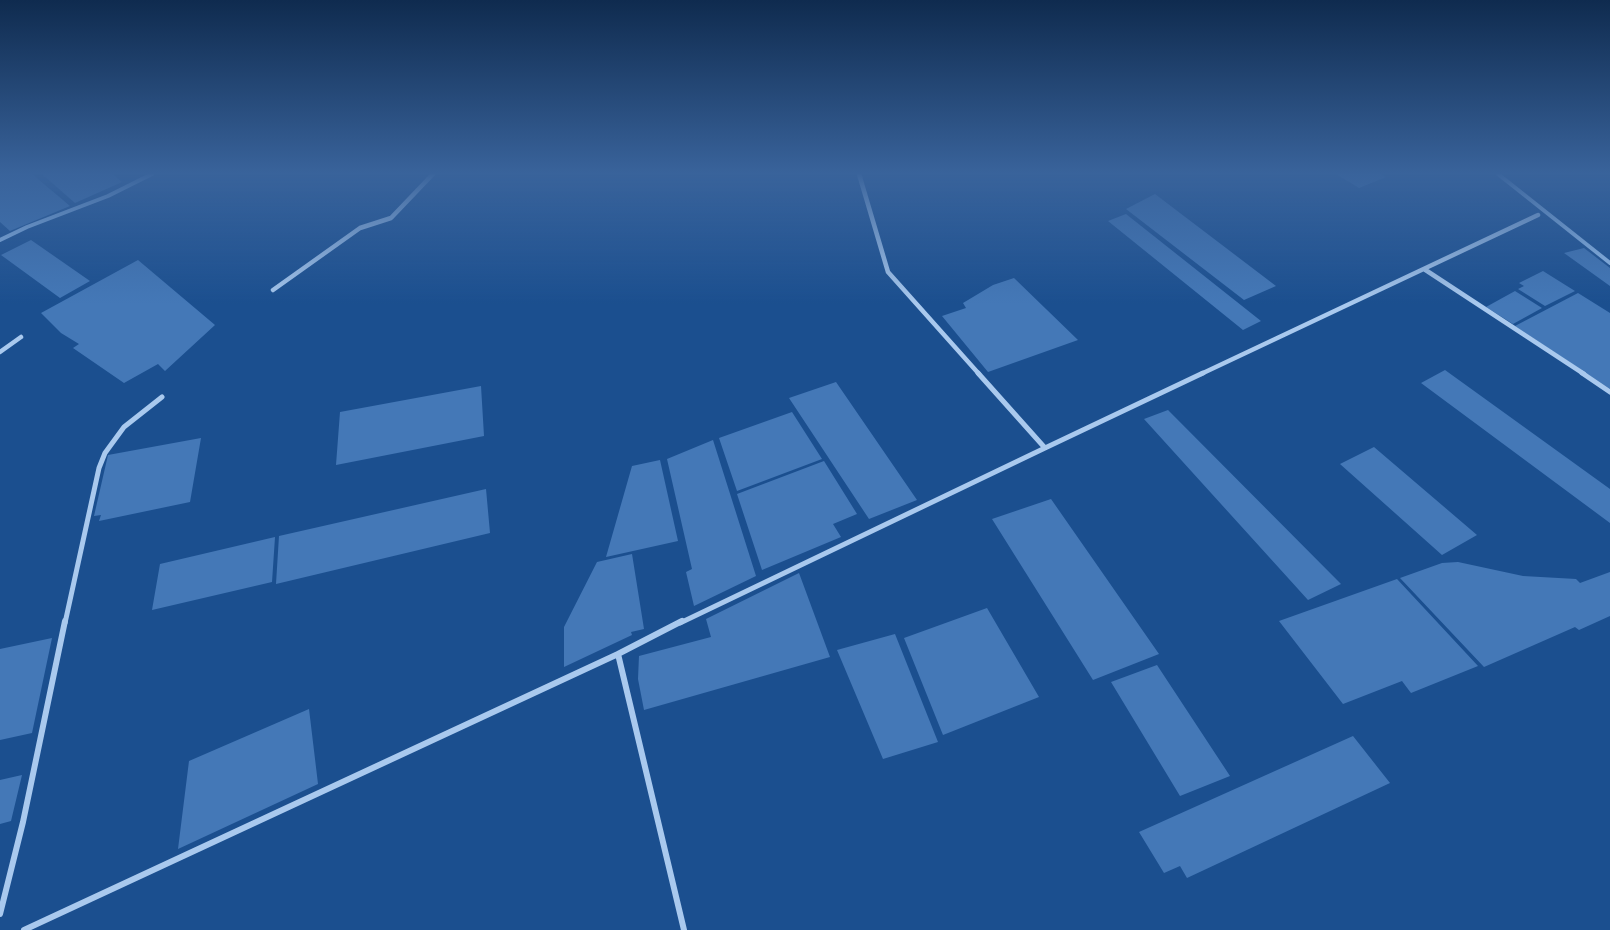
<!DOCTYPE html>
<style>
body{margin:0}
canvas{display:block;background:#1b4f8f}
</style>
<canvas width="1610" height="930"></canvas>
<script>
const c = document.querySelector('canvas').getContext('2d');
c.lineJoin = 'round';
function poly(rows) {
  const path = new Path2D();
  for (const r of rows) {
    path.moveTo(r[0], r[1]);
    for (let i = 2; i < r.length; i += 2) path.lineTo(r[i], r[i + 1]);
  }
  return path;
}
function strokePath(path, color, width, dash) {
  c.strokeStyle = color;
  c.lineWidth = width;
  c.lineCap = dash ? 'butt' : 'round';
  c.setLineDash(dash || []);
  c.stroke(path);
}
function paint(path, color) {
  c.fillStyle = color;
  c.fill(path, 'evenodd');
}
const stream = poly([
 [1498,174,1610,263],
 [0,240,27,227,108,196,152,174]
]);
const building = poly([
 [0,174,32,174,70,206,10,231,0,222],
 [42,174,112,174,122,182,75,203],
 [1336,174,1380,174,1386,177,1359,188],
 [1155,194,1276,286,1244,300,1126,209],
 [1126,214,1261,321,1243,330,1108,221],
 [31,240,90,281,60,298,1,255],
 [1584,248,1610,268,1610,286,1564,253],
 [138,260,215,325,165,371,158,364,124,383,73,348,79,344,61,333,41,313],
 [1543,271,1575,291,1545,306,1518,289,1524,286,1519,283],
 [1014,278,1078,340,988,372,942,316,966,308,963,303,993,285],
 [1515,291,1542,308,1513,324,1486,307],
 [1578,293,1610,313,1610,389,1515,326],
 [1445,370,1610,489,1610,523,1421,383],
 [836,382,917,500,869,519,789,398],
 [481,386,484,436,336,465,340,412],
 [1168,410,1341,584,1308,600,1144,419],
 [792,412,822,459,737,491,719,438],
 [201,438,190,502,99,521,101,515,94,516,108,455],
 [713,440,756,576,694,606,686,572,692,569,667,459],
 [1374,447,1477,535,1442,555,1340,464],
 [660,460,678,541,606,557,632,466],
 [824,461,857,514,833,524,841,537,762,570,737,494],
 [486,489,490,533,276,584,279,536],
 [1051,499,1159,654,1093,680,992,519],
 [275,537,272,582,152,610,160,564],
 [632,554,644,629,631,632,632,635,564,667,564,627,597,562],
 [1458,562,1523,576,1576,579,1580,583,1610,572,1610,616,1579,630,1575,627,1484,667,1400,578,1442,563],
 [799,573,830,657,644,710,638,679,639,656,711,637,706,619],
 [1397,579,1478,666,1411,693,1402,681,1343,704,1279,621],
 [987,608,1039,697,943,735,904,638],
 [895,634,938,742,883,759,837,650],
 [52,638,32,733,0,740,0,649],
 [1157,665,1230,776,1180,796,1111,682],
 [309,709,318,784,178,849,189,761],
 [1353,736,1390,783,1187,878,1180,866,1164,873,1139,832],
 [22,775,11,821,0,824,0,780]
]);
const streetFar2 = poly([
 [859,174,888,272,979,374],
 [1424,269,1584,374],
 [273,290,360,228,391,218,433,174],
 [0,352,21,337],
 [1201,374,1538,215]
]);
const streetFar1 = poly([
 [1582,373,1610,392],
 [1045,448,1203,373],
 [65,623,99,468,105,453,124,427,162,397],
 [680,623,1045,448,978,373]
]);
const street = poly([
 [682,621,618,654,684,930],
 [0,914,23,822,65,621],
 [24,930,618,654]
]);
strokePath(stream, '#9cc4f0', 4);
paint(building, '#4478b7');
strokePath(streetFar2, '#a9c9ee', 4.5);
strokePath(streetFar1, '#a9c9ee', 5);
strokePath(street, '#a9c9ee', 6);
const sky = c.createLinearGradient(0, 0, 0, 304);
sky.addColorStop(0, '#0f2b4f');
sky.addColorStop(0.57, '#39639b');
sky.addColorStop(1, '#39639b00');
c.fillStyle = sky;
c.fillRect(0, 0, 1610, 304);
</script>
